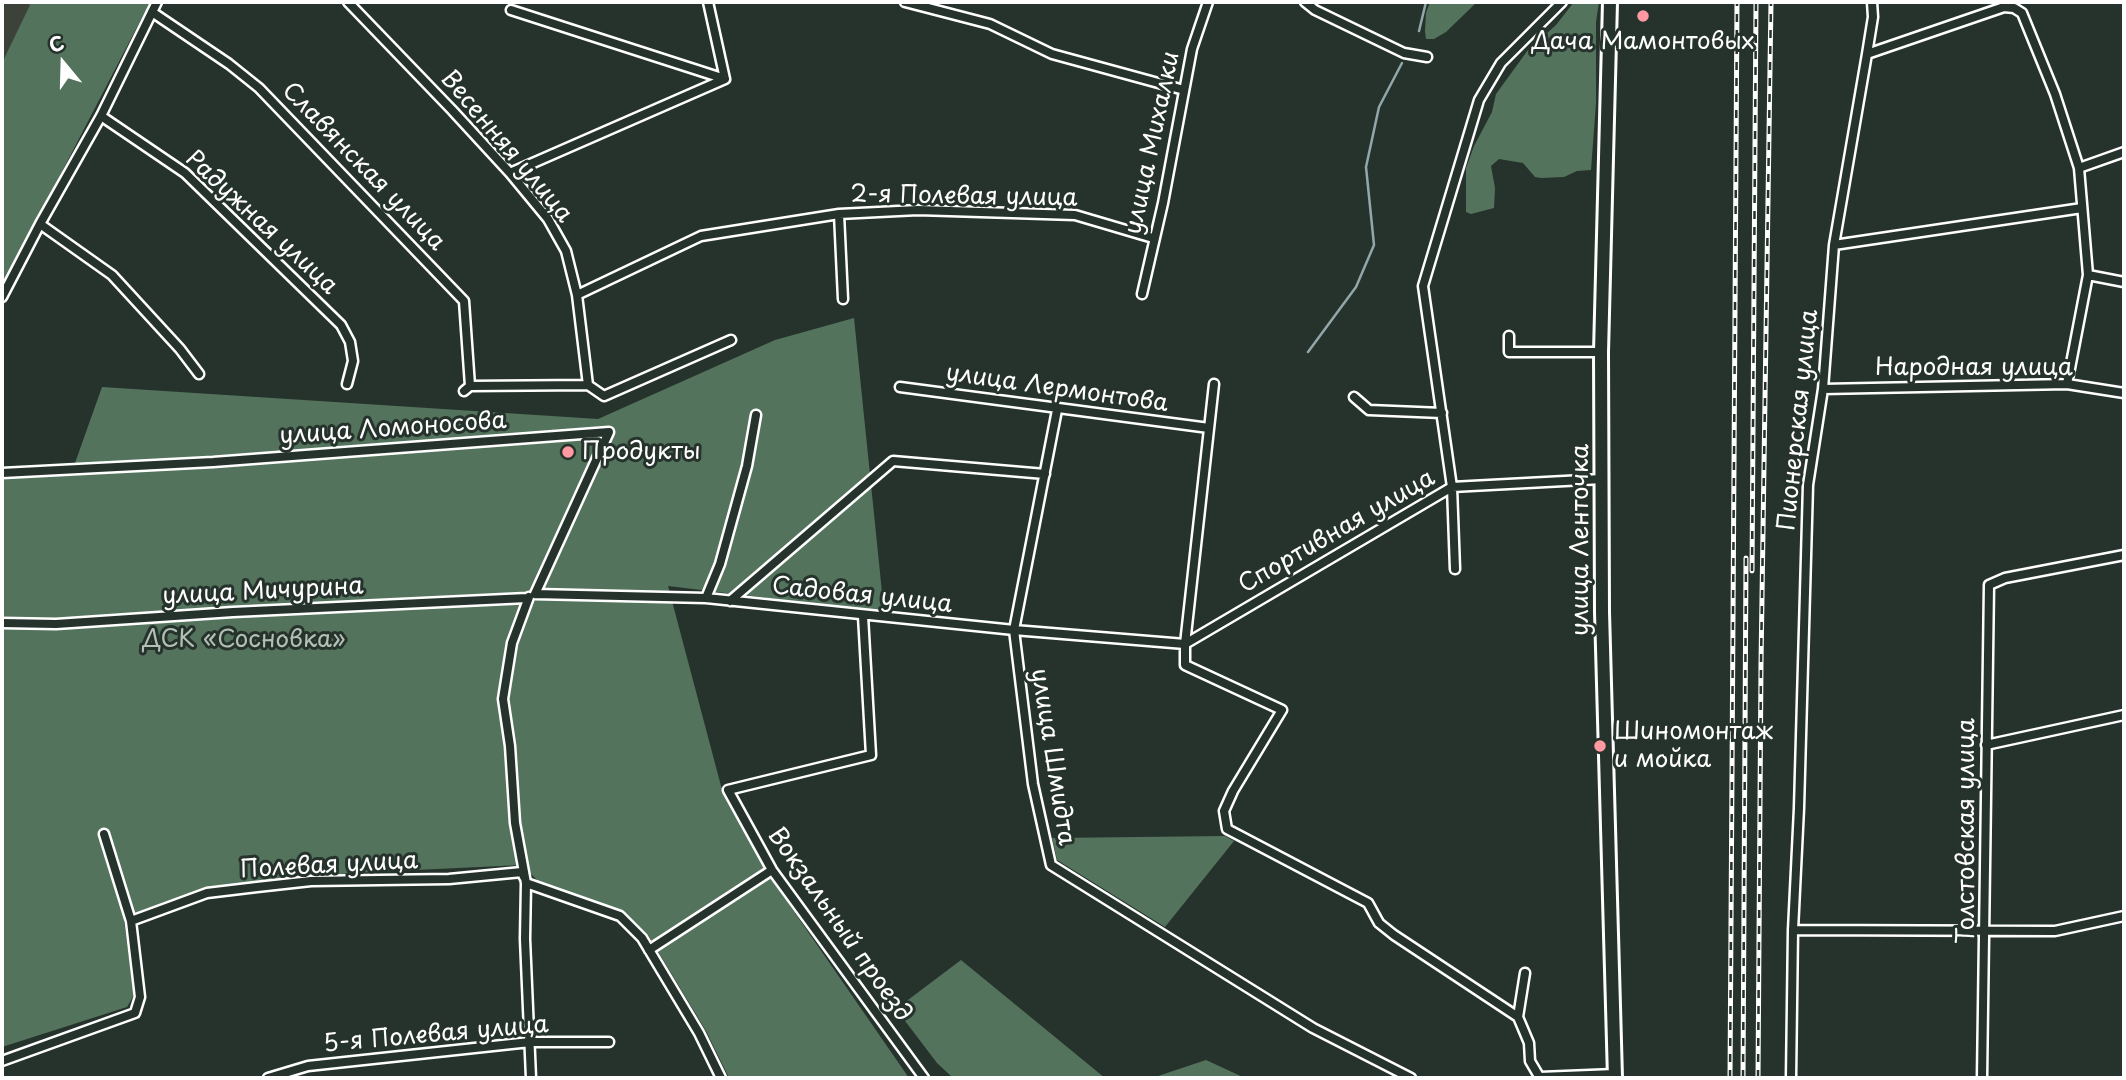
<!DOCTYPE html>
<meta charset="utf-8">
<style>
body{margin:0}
#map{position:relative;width:2126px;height:1080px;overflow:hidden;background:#26332d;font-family:"Playpen Sans",sans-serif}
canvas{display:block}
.frame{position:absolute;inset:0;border:4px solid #fff;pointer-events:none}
.north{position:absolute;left:28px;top:28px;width:70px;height:70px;-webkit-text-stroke:5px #26332d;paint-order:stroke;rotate:341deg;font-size:19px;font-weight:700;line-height:28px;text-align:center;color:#fff}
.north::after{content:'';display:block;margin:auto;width:24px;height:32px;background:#fff;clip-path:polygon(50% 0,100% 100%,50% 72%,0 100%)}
</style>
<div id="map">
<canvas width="2126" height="1080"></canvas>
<div class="frame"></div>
<div class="north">С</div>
</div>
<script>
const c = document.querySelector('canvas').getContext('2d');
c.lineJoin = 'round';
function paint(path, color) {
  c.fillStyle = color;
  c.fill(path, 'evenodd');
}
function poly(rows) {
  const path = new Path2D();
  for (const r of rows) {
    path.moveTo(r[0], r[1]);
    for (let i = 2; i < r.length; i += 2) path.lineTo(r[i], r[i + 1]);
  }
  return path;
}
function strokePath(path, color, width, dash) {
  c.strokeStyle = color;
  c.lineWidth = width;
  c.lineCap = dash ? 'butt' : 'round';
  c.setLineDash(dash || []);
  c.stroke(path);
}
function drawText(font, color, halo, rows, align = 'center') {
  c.font = font + ' "Playpen Sans",sans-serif';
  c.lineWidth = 6;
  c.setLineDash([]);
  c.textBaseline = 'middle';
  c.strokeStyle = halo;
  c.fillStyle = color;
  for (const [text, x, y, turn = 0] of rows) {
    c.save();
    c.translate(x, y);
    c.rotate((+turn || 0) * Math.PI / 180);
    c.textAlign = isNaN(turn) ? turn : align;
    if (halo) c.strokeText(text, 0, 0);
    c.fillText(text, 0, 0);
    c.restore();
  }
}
const built = poly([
 [2,2,24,2,31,5,2,63]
]);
const green = poly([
 [24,2,150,2,2,287,2,63,30,5],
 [1430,2,1477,2,1446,32,1434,39,1426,39,1425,31,1426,13],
 [1574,2,1599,2,1596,22,1596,103,1591,170,1577,171,1564,177,1541,178,1535,177,1523,163,1499,159,1491,166,1495,188,1494,208,1471,214,1466,212,1466,168,1474,146,1492,112,1496,94,1528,50,1556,25],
 [854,318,884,612,668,586,721,786,766,871,909,1078,729,1078,706,1031,648,935,624,912,538,881,522,865,351,873,204,888,124,920,134,995,127,1007,2,1047,2,468,75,463,102,387,598,419,775,340],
 [1225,836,1234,841,1165,927,1057,860,1052,838],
 [961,960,1105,1078,953,1078,937,1063,896,1009],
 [1206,1060,1245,1078,1152,1078]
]);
const stream = poly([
 [1419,31,1426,2],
 [1308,352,1356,287,1374,245,1366,167,1379,107,1402,63]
]);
const street = poly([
 [348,2,452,110,510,173,548,219,566,251,577,295,588,385],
 [905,2,990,24,1052,54,1184,90],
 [1305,2,1315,10,1404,53,1427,57],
 [511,10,725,79],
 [152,12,229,64,259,88,464,301,470,386,464,391],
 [1867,54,2004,7,2014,8,2022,13,2055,94,2079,168,2088,275,2067,384],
 [101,116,185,173,341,325,350,342,353,361,347,384],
 [2079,168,2124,152],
 [510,173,725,79,708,2],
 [839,214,843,299],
 [40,224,112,275,180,349,199,374],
 [1834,245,2082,208],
 [2088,275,2124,282],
 [1142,294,1163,203,1192,49,1208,2],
 [577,295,701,236,839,214,918,210,1075,215,1153,238],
 [2,297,40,224,101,116,157,2],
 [1509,336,1509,352,1601,352],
 [1214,384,1185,644,1185,665,1282,710,1233,791,1224,811,1227,829,1368,903,1379,923,1394,935,1518,1017],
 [588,385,604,396,731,340],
 [470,386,588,385],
 [900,387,1209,428],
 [1823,389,2067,384,2124,393],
 [1354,397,1369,410,1442,413],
 [1057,410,1014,630,1033,784,1051,865,1313,1028,1411,1078],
 [2,473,213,462,609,432,535,594],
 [1455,569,1452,487,1423,286,1479,100,1501,63,1562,2],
 [535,594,706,598,1014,630,1185,644],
 [529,597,512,643,503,699,510,746,515,823,526,883,525,939,531,1078],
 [706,598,720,564,747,466,756,415],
 [730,601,893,461,1045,474],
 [863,616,871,755,728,790,772,870,924,1078],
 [2,623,56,624,233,612,527,598],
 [1185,644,1452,487,1602,479],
 [1986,745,2124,715],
 [526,883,620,916,642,938,699,1033,721,1078],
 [131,921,207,893,257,887,311,881,449,879,522,872,524,877],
 [1793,930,2055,931,2124,916],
 [649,950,772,870],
 [1525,973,1518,1017,1529,1043,1530,1061,1540,1078],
 [2,1061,135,1013,140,997,131,921,104,834],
 [1540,1077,1615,1074],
 [268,1078,308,1066,530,1042,609,1042],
 [1791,1078,1793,930,1799,808,1808,485,1823,389,1834,245,1867,54,1873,17,1872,2],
 [1982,1078,1989,585,2005,578,2124,555]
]);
const secondary = poly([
 [1610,2,1601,352,1602,612,1615,1078]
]);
const rail = poly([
 [1752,571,1756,2],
 [1730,1078,1737,2],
 [1743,1078,1746,558],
 [1758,1078,1761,663,1771,2]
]);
const markers = [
 [1643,16,7,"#ff9aa2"],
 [568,452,7,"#ff9aa2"],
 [1600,746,7,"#ff9aa2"]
];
const poiNames = [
 ["Дача Мамонтовых",1643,42,"center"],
 ["Продукты",582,452],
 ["Шиномонтаж",1614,732],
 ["и мойка",1614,760]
];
const streetNames = [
 ["улица Михалки",1153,143,-78],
 ["Весенняя улица",506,147,50],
 ["Славянская улица",363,167,46],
 ["2-я Полевая улица",964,197,1],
 ["Радужная улица",261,223,43],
 ["Народная улица",1974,368],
 ["улица Лермонтова",1057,389,8],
 ["Пионерская улица",1799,420,-84],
 ["улица Ломоносова",393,429,-4],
 ["Спортивная улица",1337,532,-30],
 ["улица Ленточка",1581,540,-90],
 ["улица Мичурина",263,592,-3],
 ["Садовая улица",862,596,6],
 ["улица Шмидта",1052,757,81],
 ["Толстовская улица",1967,831,-90],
 ["Полевая улица",329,866,-3],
 ["Вокзальный проезд",839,925,55],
 ["5-я Полевая улица",436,1035,-5]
];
const parkNames = [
 ["ДСК «Сосновка»",244,640]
];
paint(built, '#3c423a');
paint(green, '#54735c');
strokePath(stream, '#93a6aa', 2.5);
strokePath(street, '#fff', 13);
strokePath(secondary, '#fff', 18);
strokePath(street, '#26332d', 8);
strokePath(secondary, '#26332d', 12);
strokePath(rail, '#fff', 5);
strokePath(rail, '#26332d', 2.5, [8]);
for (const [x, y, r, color] of markers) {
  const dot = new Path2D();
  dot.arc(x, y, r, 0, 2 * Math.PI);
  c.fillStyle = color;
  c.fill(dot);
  strokePath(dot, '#26332d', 2.5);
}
drawText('24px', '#fff', '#26332d', poiNames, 'left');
drawText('24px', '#fff', '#26332d', streetNames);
drawText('24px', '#b2c0b6', '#26332d', parkNames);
</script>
